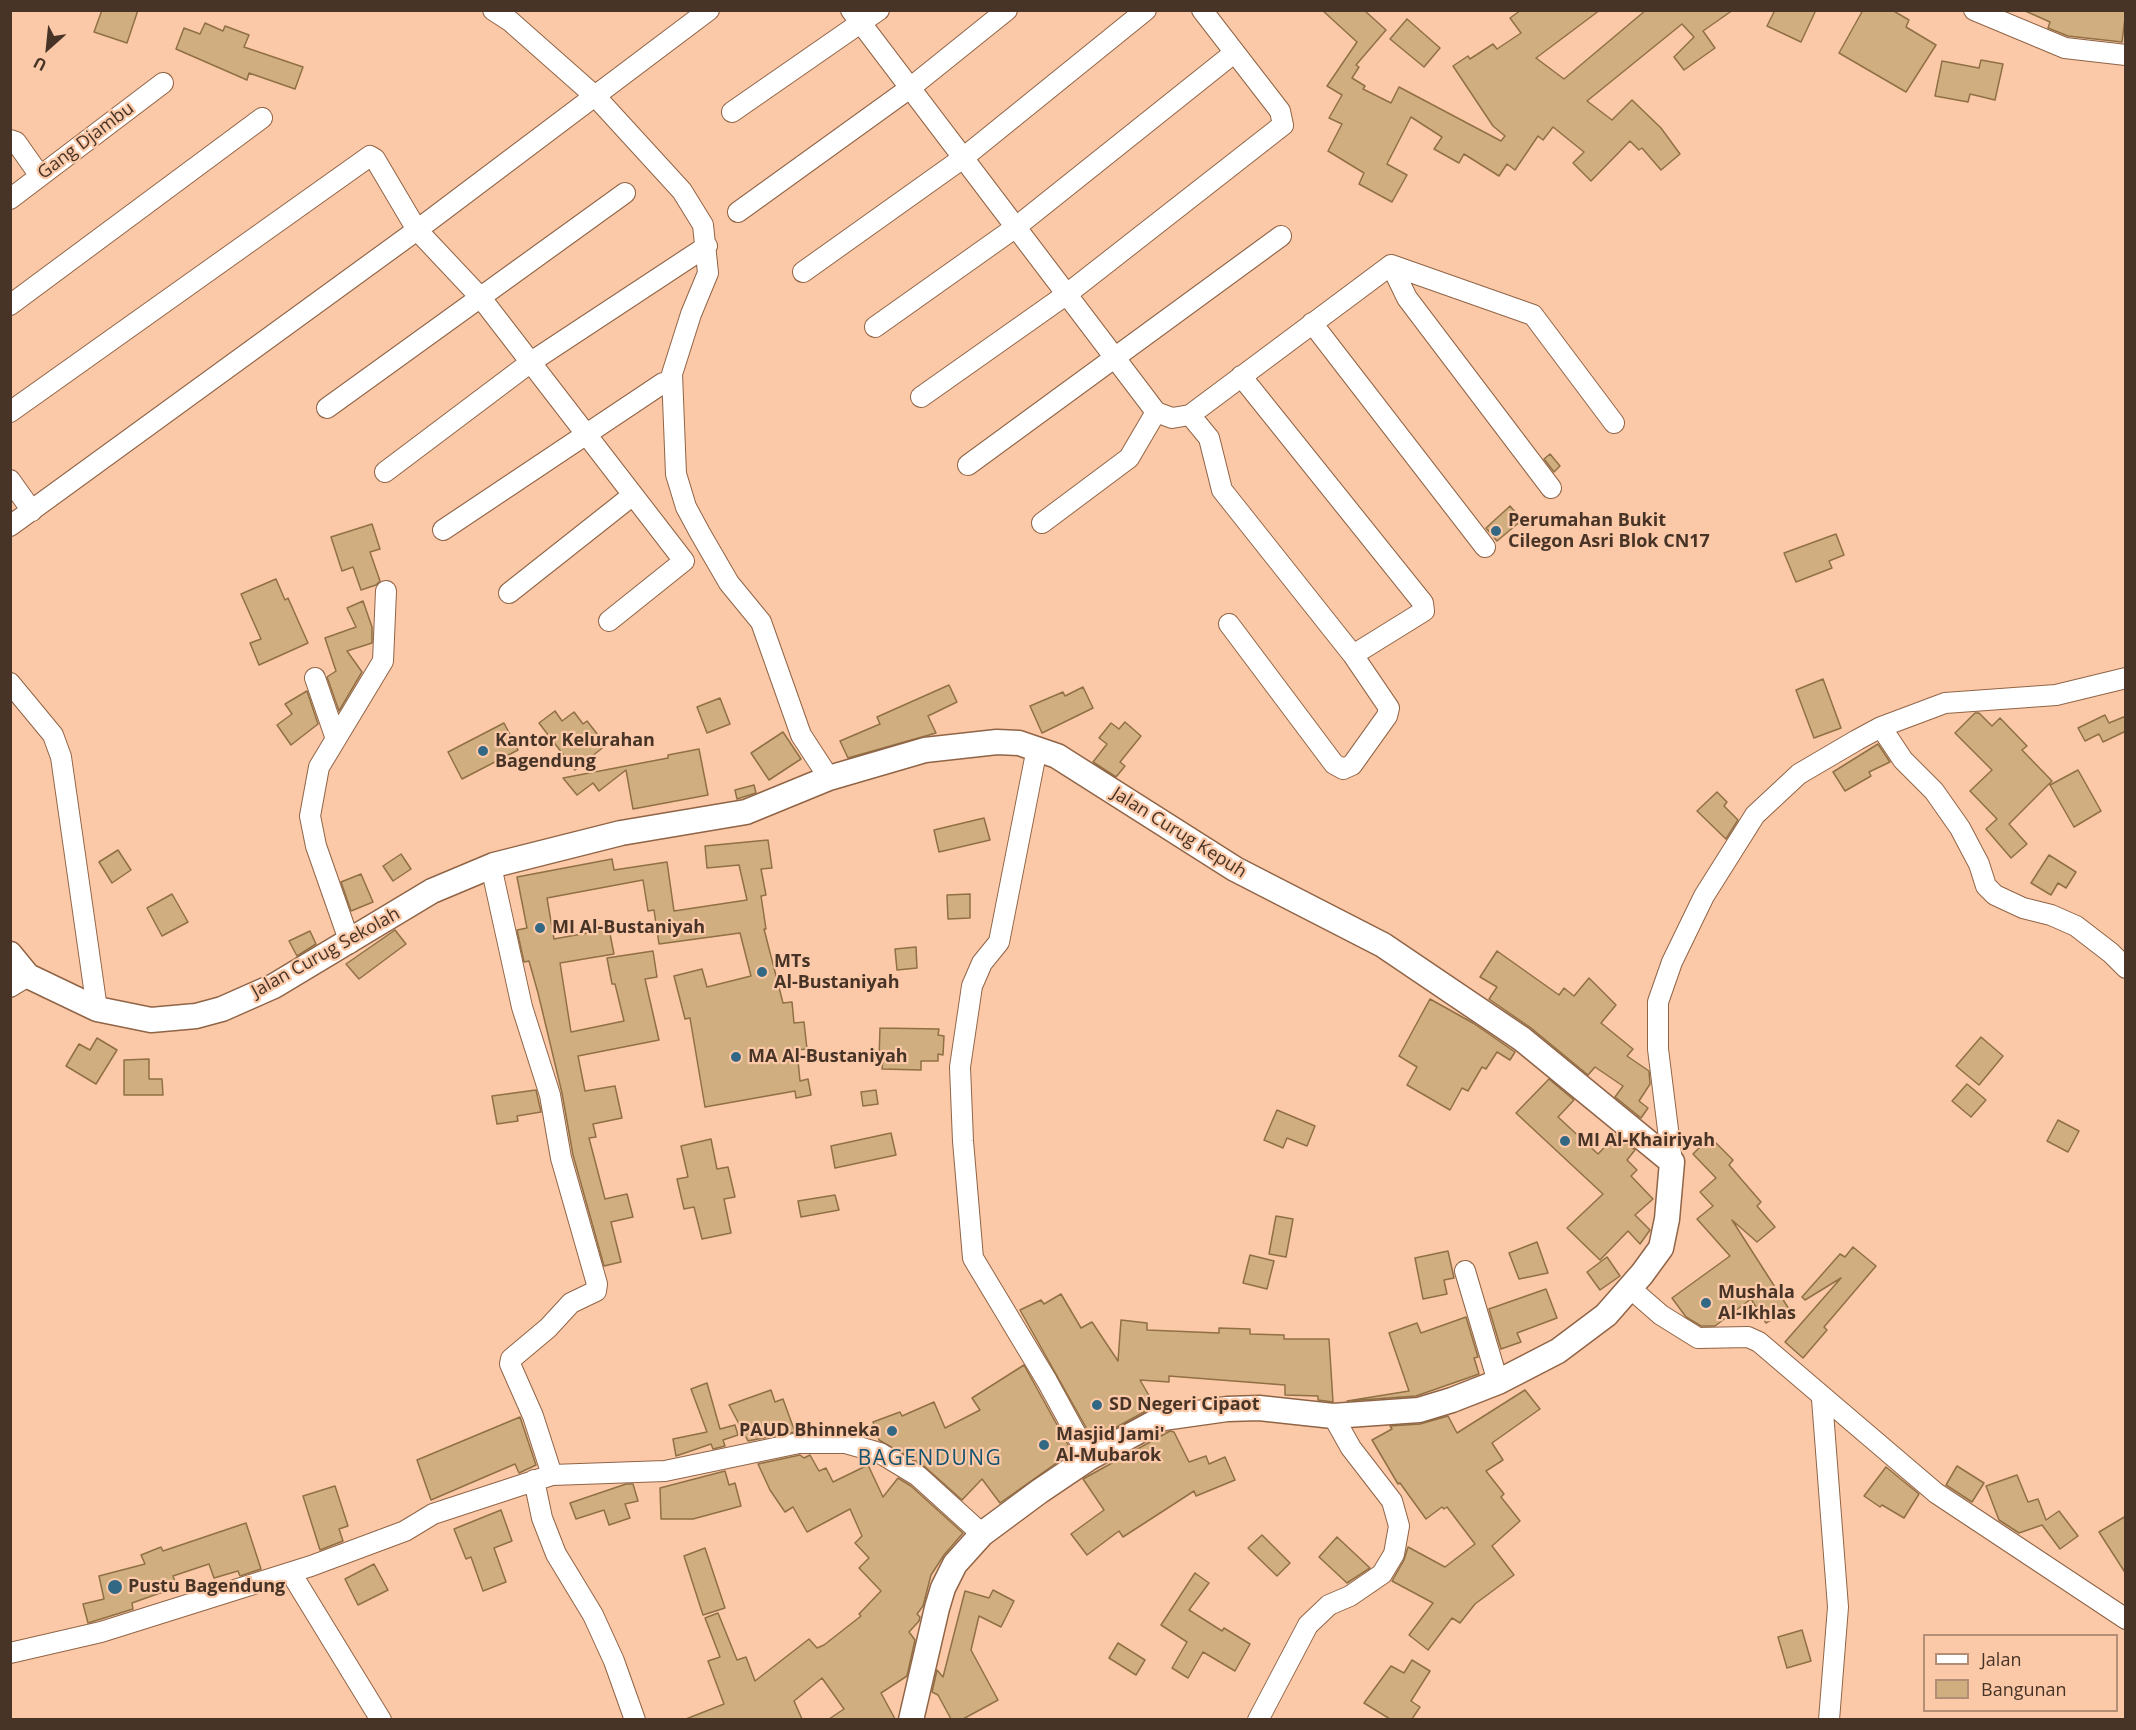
<!DOCTYPE html>
<style>
body{margin:0}
#map{position:relative;width:2136px;height:1730px;overflow:hidden;background:#fbc9a8;font-family:"Open Sans",sans-serif}
canvas{display:block}
.frame{position:absolute;inset:0;border:12px solid #483427;pointer-events:none}
.legend{position:absolute;left:1923px;top:1634px;width:195px;height:78px;box-sizing:border-box;background:#fbc9a8;border:2px solid #b38d74;margin:0;padding:8px 10px;list-style:none;font-size:18px;color:#483427}
.legend li{display:flex;align-items:center;gap:12px;height:30px}
.legend b{width:30px;border:2px solid #b38d74}
.north{position:absolute;left:18px;top:18px;width:60px;height:60px;-webkit-text-stroke:4px #fbc9a8;paint-order:stroke;rotate:207deg;font-size:16px;font-weight:700;line-height:24px;text-align:center;color:#483427}
.north::after{content:'';display:block;margin:auto;width:21px;height:27px;background:#483427;clip-path:polygon(50% 0,100% 100%,50% 72%,0 100%)}
</style>
<div id="map">
<canvas width="2136" height="1730"></canvas>
<div class="frame"></div>
<ul class="legend">
<li><b style="height:8px;background:#fff"></b>Jalan</li>
<li><b style="height:16px;background:#d0ae80"></b>Bangunan</li>
</ul>
<div class="north">U</div>
</div>
<script>
const c = document.querySelector('canvas').getContext('2d');
c.lineJoin = 'round';
function paint(path, color) {
  c.fillStyle = color;
  c.fill(path, 'evenodd');
}
function poly(rows) {
  const path = new Path2D();
  for (const r of rows) {
    path.moveTo(r[0], r[1]);
    for (let i = 2; i < r.length; i += 2) path.lineTo(r[i], r[i + 1]);
  }
  return path;
}
function strokePath(path, color, width, dash) {
  c.strokeStyle = color;
  c.lineWidth = width;
  c.lineCap = dash ? 'butt' : 'round';
  c.setLineDash(dash || []);
  c.stroke(path);
}
function drawText(font, color, halo, rows, align = 'center') {
  c.font = font + ' "Open Sans",sans-serif';
  c.lineWidth = 4.5;
  c.setLineDash([]);
  c.textBaseline = 'middle';
  c.strokeStyle = halo;
  c.fillStyle = color;
  for (const [text, x, y, turn = 0] of rows) {
    c.save();
    c.translate(x, y);
    c.rotate((+turn || 0) * Math.PI / 180);
    c.textAlign = isNaN(turn) ? turn : align;
    if (halo) c.strokeText(text, 0, 0);
    c.fillText(text, 0, 0);
    c.restore();
  }
}
const building = poly([
 [102,10,138,10,127,43,94,32,102,10],
 [1322,10,1364,10,1386,30,1356,65,1359,67,1352,78,1365,86,1363,89,1391,103,1399,87,1501,141,1505,136,1493,126,1453,66,1468,56,1470,59,1493,44,1497,49,1521,33,1510,18,1521,10,1600,10,1536,58,1564,79,1646,10,1733,10,1703,31,1715,48,1684,70,1674,57,1694,37,1682,24,1587,101,1612,120,1632,100,1661,128,1680,154,1661,170,1642,148,1639,150,1630,141,1591,181,1573,163,1584,152,1553,127,1543,140,1538,136,1515,170,1507,164,1499,176,1464,154,1459,163,1434,149,1442,137,1411,117,1387,164,1407,175,1392,202,1359,184,1364,173,1328,151,1342,124,1329,118,1342,95,1327,86,1357,42,1322,10],
 [1775,10,1816,10,1801,42,1767,26,1775,10],
 [1863,10,1892,10,1909,20,1906,27,1936,45,1906,92,1839,53,1863,10],
 [2023,10,2126,10,2122,42,2068,36,2048,28,2050,22,2023,10],
 [1407,19,1440,48,1424,67,1390,39,1407,19],
 [205,23,223,31,225,26,249,35,244,47,303,67,295,89,249,73,247,80,176,49,184,28,200,34,205,23],
 [1981,60,2003,64,1995,100,1970,94,1968,102,1935,96,1942,61,1979,68,1981,60],
 [1550,454,1560,466,1554,472,1544,459,1550,454],
 [1510,506,1522,520,1497,541,1486,528,1510,506],
 [372,524,380,549,370,552,380,581,376,585,361,590,353,567,342,571,331,537,372,524],
 [1836,534,1844,555,1829,561,1832,568,1796,582,1784,553,1836,534],
 [276,579,285,600,288,598,308,643,259,665,250,643,261,639,241,594,276,579],
 [363,601,372,627,372,643,347,651,362,672,339,711,327,677,336,671,325,638,356,627,347,608,363,601],
 [1823,679,1841,728,1814,738,1796,690,1823,679],
 [949,685,957,702,928,716,936,733,848,758,840,741,880,724,877,717,949,685],
 [1083,687,1093,708,1042,733,1030,706,1063,692,1065,696,1083,687],
 [307,691,318,724,291,745,277,725,292,714,285,704,307,691],
 [720,698,730,724,707,733,697,707,720,698],
 [555,711,562,721,574,712,583,724,587,721,606,745,575,770,539,723,555,711],
 [1975,713,1979,713,1992,726,2000,718,2027,746,2022,750,2052,781,2009,824,2027,844,2011,858,1986,829,1997,819,1970,791,1992,770,1955,733,1975,713],
 [2105,715,2109,723,2126,716,2126,731,2103,742,2099,734,2085,741,2078,728,2105,715],
 [1125,722,1141,736,1120,762,1125,766,1116,777,1093,762,1107,744,1099,738,1111,723,1119,729,1125,722],
 [504,723,518,750,462,779,448,752,504,723],
 [783,732,801,759,769,780,751,753,783,732],
 [1878,744,1890,762,1869,772,1871,776,1845,791,1833,772,1878,744],
 [699,749,708,795,633,809,626,770,599,791,593,783,577,795,563,778,668,758,668,755,699,749],
 [2078,770,2101,811,2074,827,2050,785,2078,770],
 [754,785,756,793,737,799,735,790,754,785],
 [1717,792,1727,802,1724,806,1738,820,1726,839,1697,811,1717,792],
 [984,818,990,840,939,852,934,830,984,818],
 [768,840,772,868,761,869,766,895,761,896,766,929,764,929,783,1003,792,1002,794,1023,804,1022,807,1049,797,1050,800,1081,808,1079,811,1095,796,1098,795,1091,705,1107,690,1018,685,1019,674,976,702,969,707,987,751,976,740,933,659,944,654,910,648,911,643,880,547,898,554,939,609,929,614,954,560,963,571,1032,624,1021,615,984,612,984,607,958,653,951,657,977,645,979,659,1040,578,1056,585,1091,615,1086,622,1118,593,1124,596,1137,589,1138,605,1199,627,1194,633,1217,611,1222,621,1262,604,1266,573,1155,562,1093,538,993,529,961,524,962,517,930,527,928,517,877,612,859,614,870,667,862,674,911,747,900,739,865,707,868,705,846,768,840],
 [118,850,131,870,112,883,99,862,118,850],
 [401,854,411,869,393,881,383,866,401,854],
 [2049,855,2076,872,2066,888,2058,883,2051,895,2031,883,2049,855],
 [361,874,373,902,351,911,341,882,361,874],
 [172,894,188,922,162,936,147,908,172,894],
 [970,894,970,918,948,919,947,895,970,894],
 [395,930,406,944,359,979,346,964,395,930],
 [310,931,316,944,297,956,289,941,310,931],
 [916,947,917,968,897,970,895,949,916,947],
 [1497,951,1559,995,1564,988,1574,996,1589,978,1616,1005,1601,1023,1633,1049,1627,1056,1649,1071,1650,1084,1639,1101,1648,1108,1641,1118,1615,1097,1623,1086,1595,1067,1588,1075,1531,1028,1489,999,1497,987,1480,977,1497,951],
 [1430,999,1473,1023,1515,1052,1510,1060,1497,1052,1486,1069,1482,1067,1468,1091,1462,1088,1450,1110,1407,1085,1417,1067,1399,1056,1430,999],
 [880,1028,939,1029,938,1035,944,1036,943,1055,938,1054,938,1061,921,1061,921,1070,882,1069,883,1059,879,1059,880,1028],
 [1981,1037,2003,1056,1979,1085,1956,1066,1981,1037],
 [97,1038,117,1050,96,1084,66,1066,79,1044,90,1050,97,1038],
 [149,1059,149,1079,162,1079,163,1095,124,1095,124,1060,149,1059],
 [1549,1079,1574,1100,1558,1117,1598,1154,1616,1135,1635,1150,1627,1160,1637,1170,1631,1176,1653,1199,1635,1215,1650,1230,1640,1244,1628,1231,1600,1260,1567,1228,1603,1194,1516,1113,1549,1079],
 [1967,1084,1986,1100,1971,1117,1952,1101,1967,1084],
 [536,1090,541,1112,517,1116,518,1121,497,1124,492,1096,536,1090],
 [876,1090,878,1104,863,1106,861,1092,876,1090],
 [1277,1110,1315,1126,1307,1146,1287,1138,1283,1148,1264,1140,1277,1110],
 [2058,1120,2079,1131,2068,1152,2047,1141,2058,1120],
 [891,1133,896,1155,835,1168,831,1146,891,1133],
 [1710,1137,1733,1160,1729,1165,1761,1202,1757,1206,1775,1227,1757,1242,1732,1220,1789,1309,1766,1323,1751,1299,1715,1326,1701,1326,1686,1317,1672,1298,1730,1256,1697,1219,1713,1206,1700,1192,1716,1178,1693,1154,1710,1137],
 [711,1139,717,1169,728,1167,735,1197,724,1199,731,1233,702,1239,694,1207,684,1209,677,1179,688,1177,681,1146,711,1139],
 [835,1195,839,1210,801,1217,798,1201,835,1195],
 [1276,1216,1293,1219,1286,1257,1269,1254,1276,1216],
 [1537,1242,1548,1273,1519,1279,1509,1253,1537,1242],
 [1853,1247,1876,1266,1824,1327,1827,1330,1803,1358,1785,1342,1841,1278,1805,1300,1802,1297,1840,1254,1845,1257,1853,1247],
 [1448,1251,1454,1278,1444,1280,1447,1294,1423,1299,1415,1258,1448,1251],
 [1250,1255,1274,1261,1267,1289,1243,1283,1250,1255],
 [1607,1257,1620,1276,1600,1290,1587,1272,1607,1257],
 [1546,1289,1557,1318,1517,1333,1521,1342,1501,1349,1489,1309,1546,1289],
 [1061,1294,1081,1328,1092,1322,1118,1361,1121,1320,1147,1323,1147,1330,1219,1333,1219,1328,1250,1329,1250,1334,1284,1335,1284,1339,1329,1339,1333,1402,1318,1400,1318,1396,1285,1395,1285,1385,1169,1376,1169,1382,1140,1380,1155,1406,1093,1440,1020,1310,1041,1300,1044,1304,1061,1294],
 [1466,1317,1478,1357,1474,1358,1479,1374,1416,1396,1347,1401,1409,1391,1389,1333,1417,1323,1421,1333,1466,1317],
 [1024,1365,1072,1452,1000,1503,982,1479,962,1500,924,1466,879,1440,873,1422,900,1412,902,1416,934,1402,945,1428,980,1410,972,1398,1024,1365],
 [707,1383,720,1429,735,1425,738,1435,723,1440,725,1446,713,1449,711,1444,676,1456,673,1439,707,1432,691,1389,707,1383],
 [771,1390,775,1402,783,1399,795,1432,748,1441,729,1405,771,1390],
 [1525,1390,1540,1409,1492,1443,1503,1460,1486,1471,1504,1494,1501,1497,1520,1521,1492,1546,1514,1575,1475,1604,1460,1623,1452,1618,1428,1650,1409,1635,1433,1603,1392,1581,1404,1560,1408,1547,1445,1567,1475,1544,1447,1507,1444,1509,1442,1507,1426,1519,1400,1483,1398,1484,1372,1440,1392,1429,1390,1426,1420,1424,1448,1416,1457,1433,1525,1390],
 [520,1417,536,1465,519,1473,515,1464,431,1500,417,1460,520,1417],
 [1170,1431,1174,1432,1189,1462,1206,1456,1209,1464,1225,1457,1235,1480,1196,1496,1194,1491,1123,1537,1119,1531,1087,1555,1071,1534,1104,1510,1083,1479,1170,1431],
 [800,1455,804,1458,810,1455,819,1471,826,1468,833,1482,868,1465,883,1497,898,1478,911,1486,963,1533,944,1555,931,1575,923,1606,917,1614,920,1617,919,1621,909,1632,915,1640,907,1676,881,1693,895,1719,829,1719,844,1709,822,1678,794,1701,802,1719,686,1719,724,1704,708,1661,720,1657,705,1618,718,1613,737,1660,746,1657,755,1681,809,1639,817,1648,824,1645,861,1616,859,1614,881,1591,859,1568,869,1558,855,1543,862,1536,850,1509,807,1532,793,1507,785,1512,770,1490,758,1464,800,1455],
 [1957,1466,1984,1483,1972,1502,1946,1485,1957,1466],
 [1886,1467,1919,1494,1904,1518,1882,1505,1880,1507,1864,1496,1886,1467],
 [725,1471,729,1485,735,1483,741,1506,693,1519,661,1519,660,1488,725,1471],
 [2017,1475,2028,1502,2038,1499,2046,1520,2059,1511,2078,1536,2060,1549,2042,1525,2019,1533,1999,1520,1986,1486,2017,1475],
 [626,1484,633,1484,638,1501,625,1504,630,1518,609,1525,604,1510,576,1519,570,1503,626,1484],
 [335,1486,348,1526,339,1529,343,1541,320,1550,303,1496,335,1486],
 [501,1510,512,1541,494,1548,506,1582,483,1591,471,1557,466,1559,454,1529,501,1510],
 [2126,1516,2126,1574,2099,1532,2126,1516],
 [246,1523,261,1569,240,1576,238,1571,214,1578,209,1564,173,1576,177,1587,132,1603,133,1609,88,1623,83,1604,104,1599,99,1576,145,1564,141,1555,161,1547,163,1551,246,1523],
 [1262,1535,1290,1563,1277,1576,1248,1548,1262,1535],
 [1337,1537,1370,1568,1347,1583,1319,1557,1337,1537],
 [705,1548,725,1608,703,1615,684,1556,705,1548],
 [374,1564,388,1590,358,1605,345,1579,374,1564],
 [1195,1573,1209,1583,1189,1610,1222,1631,1224,1628,1250,1644,1235,1671,1203,1652,1188,1678,1172,1668,1187,1642,1161,1625,1195,1573],
 [993,1590,1014,1601,1001,1627,979,1616,971,1650,998,1700,963,1719,951,1719,938,1695,932,1692,937,1670,943,1677,965,1591,989,1598,993,1590],
 [1802,1630,1811,1661,1787,1668,1778,1637,1802,1630],
 [1118,1643,1145,1660,1136,1675,1109,1658,1118,1643],
 [1412,1660,1430,1671,1411,1701,1420,1707,1412,1719,1390,1719,1364,1703,1391,1666,1404,1673,1412,1660]
]);
const minor = poly([
 [493,10,510,21,596,97,682,191,703,225,708,273,691,314,672,374,676,474,686,507,700,533,729,583,761,622,801,735,829,778],
 [851,10,1156,412,1172,418,1190,415,1391,265],
 [1974,10,2065,48,2126,55],
 [732,112,879,10],
 [10,140,16,142,40,176],
 [10,199,163,83],
 [738,212,910,88,1007,10],
 [1391,265,1533,315,1614,423],
 [1391,265,1407,298,1551,488],
 [803,272,963,158,1146,10],
 [10,305,262,118],
 [1312,323,1485,547],
 [875,327,1016,227,1234,53],
 [1241,376,1423,603,1424,611,1353,655],
 [921,397,1067,294,1283,125,1280,111,1202,10],
 [327,408,625,193],
 [10,412,370,156,375,159,417,230,481,298,684,561,609,621],
 [1190,415,1209,438,1222,490,1353,655,1389,708,1387,716,1352,765,1343,769,1334,764,1229,624],
 [968,465,1281,236],
 [385,472,531,362,707,246],
 [10,480,32,511],
 [1042,523,1129,458,1156,412],
 [10,526,417,230,709,10],
 [443,530,663,383],
 [509,593,633,495],
 [315,678,336,739],
 [10,683,53,735,61,757,97,1009],
 [1881,727,1903,760,1934,791,1960,828,1979,864,1986,886,1995,895,2023,908,2051,915,2076,926,2111,953,2126,968],
 [1037,748,999,942,982,963,972,986,960,1067,963,1141,973,1258,1047,1381,1089,1458],
 [491,866,522,1007,550,1095,561,1158,597,1284,596,1291,571,1303,548,1328,511,1359,510,1364,533,1416,552,1475],
 [350,943,316,846,310,816,319,767,383,661,386,591],
 [10,987,28,976],
 [1672,1162,1658,1049,1658,1002,1672,962,1704,896,1755,815,1799,774,1857,740,1881,727,1945,703,2056,695,2126,678],
 [1465,1271,1498,1382],
 [1630,1288,1661,1315,1698,1338,1748,1337,1759,1342,1936,1493,2126,1619],
 [1822,1399,1838,1607,1829,1720],
 [534,1480,542,1518,556,1554,593,1615,614,1661,635,1720],
 [291,1573,381,1720],
 [10,1653,101,1632,311,1566,405,1531,433,1514,552,1475,665,1471,799,1443,845,1443,880,1453,918,1476,982,1534],
 [1258,1720,1308,1625,1329,1605,1350,1596,1382,1574,1394,1554,1399,1526,1392,1501,1351,1448,1333,1416]
]);
const tertiary = poly([
 [10,954,28,976,97,1009,151,1020,196,1016,222,1009,274,986,432,891,494,865,621,833,746,812,829,778,925,750,997,742,1019,743,1057,756,1235,869,1383,945,1522,1039,1672,1162,1667,1219,1661,1248,1642,1274,1606,1315,1558,1351,1498,1382,1452,1400,1419,1410,1333,1416,1259,1408,1227,1409,1163,1418,1089,1458,1040,1491,982,1534,955,1564,943,1588,937,1608,911,1720]
]);
const markers = [
 [1496,531,6,"#336884"],
 [483,751,6,"#336884"],
 [540,928,6,"#336884"],
 [762,972,6,"#336884"],
 [736,1057,6,"#336884"],
 [1565,1141,6,"#336884"],
 [1706,1303,6,"#336884"],
 [1097,1405,6,"#336884"],
 [892,1431,6,"#336884"],
 [1044,1445,6,"#336884"],
 [115,1587,8,"#336884"]
];
const streetNames = [
 ["Gang Djambu",86,141,-37],
 ["Jalan Curug Kepuh",1179,833,32],
 ["Jalan Curug Sekolah",326,953,-29]
];
const poiNames = [
 ["Perumahan Bukit",1508,521],
 ["Cilegon Asri Blok CN17",1508,542],
 ["Kantor Kelurahan",495,741],
 ["Bagendung",495,762],
 ["MI Al-Bustaniyah",552,928],
 ["MTs",774,962],
 ["Al-Bustaniyah",774,983],
 ["MA Al-Bustaniyah",748,1057],
 ["MI Al-Khairiyah",1577,1141],
 ["Mushala",1718,1293],
 ["Al-Ikhlas",1718,1314],
 ["SD Negeri Cipaot",1109,1405],
 ["PAUD Bhinneka",880,1431,"right"],
 ["Masjid Jami'",1056,1435],
 ["Al-Mubarok",1056,1456],
 ["Pustu Bagendung",128,1587]
];
const quarterNames = [
 ["BAGENDUNG",930,1459]
];
paint(building, '#d0ae80');
strokePath(building, '#907044', 1.5);
strokePath(minor, '#906446', 22);
strokePath(tertiary, '#906446', 27);
strokePath(minor, '#fff', 20);
strokePath(tertiary, '#fff', 24);
for (const [x, y, r, color] of markers) {
  const dot = new Path2D();
  dot.arc(x, y, r, 0, 2 * Math.PI);
  c.fillStyle = color;
  c.fill(dot);
  strokePath(dot, '#fbc9a8', 2);
}
drawText('18px', '#483427', '#fbc9a8', streetNames);
drawText('bold 18px', '#483427', '#fbc9a8', poiNames, 'left');
c.letterSpacing = '1.5px';
drawText('21px', '#105270', '#fbc9a8', quarterNames);
c.letterSpacing = '0px';
</script>
